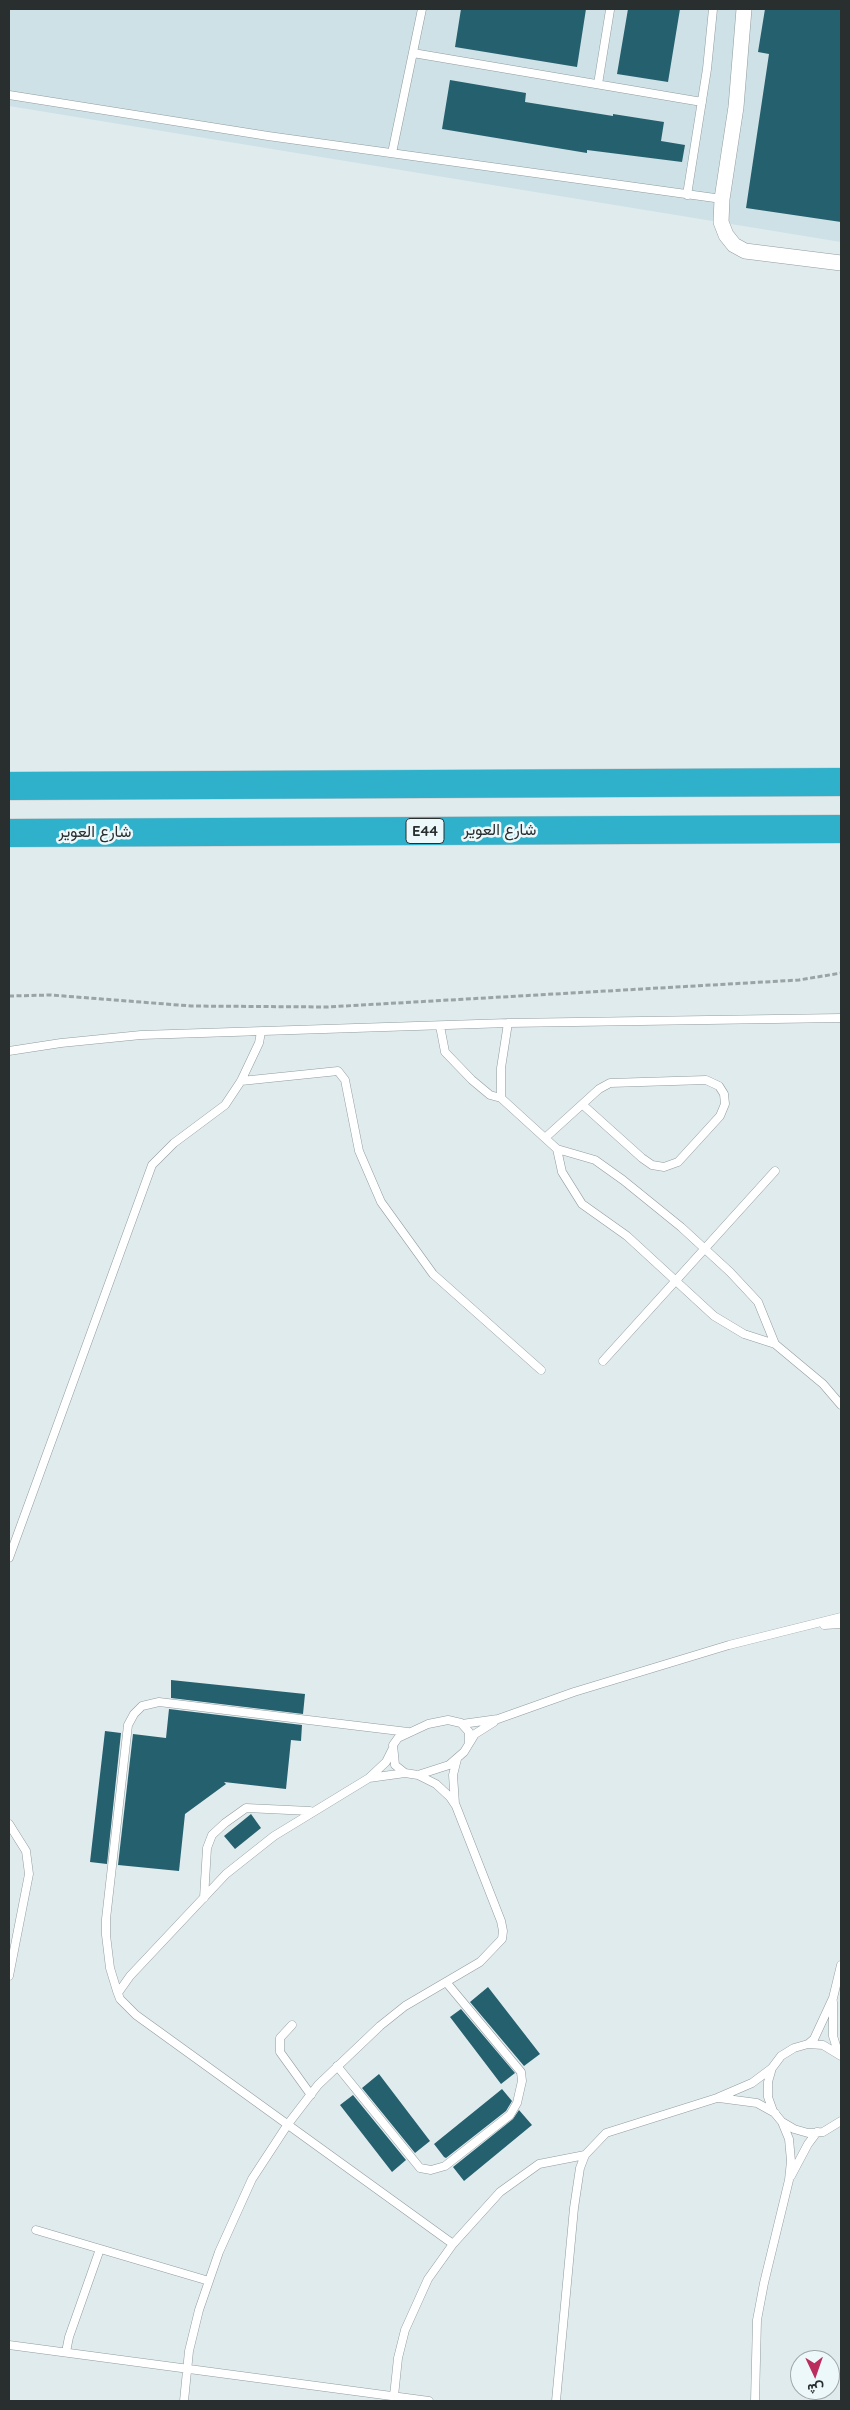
<!DOCTYPE html>
<meta charset="utf-8">
<style>
body{margin:0}
#map{position:relative;width:850px;height:2410px;overflow:hidden;background:#e0ebee;font-family:Quicksand,Vazirmatn,sans-serif}
canvas{display:block}
.frame{position:absolute;inset:0;border:10px solid #292e2f;pointer-events:none}
.north{position:absolute;left:790px;top:2350px;width:50px;height:50px;box-sizing:border-box;background:#edf8fb;border:1px solid #9fa7a9;border-radius:50%;rotate:177deg;font-size:14px;font-weight:700;line-height:20px;text-align:center;color:#292e2f}
.north::after{content:'';display:block;margin:auto;width:18px;height:22px;background:#bb2d5d;clip-path:polygon(50% 0,100% 100%,50% 72%,0 100%)}
</style>
<div id="map">
<canvas width="850" height="2410"></canvas>
<div class="frame"></div>
<div class="north">ش</div>
</div>
<script>
const c = document.querySelector('canvas').getContext('2d');
c.lineJoin = 'round';
function paint(path, color) {
  c.fillStyle = color;
  c.fill(path, 'evenodd');
}
function poly(rows) {
  const path = new Path2D();
  for (const r of rows) {
    path.moveTo(r[0], r[1]);
    for (let i = 2; i < r.length; i += 2) path.lineTo(r[i], r[i + 1]);
  }
  return path;
}
function strokePath(path, color, width, dash) {
  c.strokeStyle = color;
  c.lineWidth = width;
  c.lineCap = dash ? 'butt' : 'round';
  c.setLineDash(dash || []);
  c.stroke(path);
}
function drawText(font, color, halo, rows, align = 'center') {
  c.font = font + ' Quicksand,Vazirmatn,sans-serif';
  c.lineWidth = 5;
  c.setLineDash([]);
  c.textBaseline = 'middle';
  c.strokeStyle = halo;
  c.fillStyle = color;
  for (const [text, x, y, turn = 0] of rows) {
    c.save();
    c.translate(x, y);
    c.rotate((+turn || 0) * Math.PI / 180);
    c.textAlign = isNaN(turn) ? turn : align;
    if (halo) c.strokeText(text, 0, 0);
    c.fillText(text, 0, 0);
    c.restore();
  }
}
const built = poly([
 [9,9,841,9,841,242,9,106]
]);
const building = poly([
 [461,9,586,9,577,67,455,47],
 [628,9,680,9,668,82,617,74],
 [765,9,841,9,841,222,746,208,769,54,758,52],
 [450,80,526,93,525,102,613,116,613,114,664,122,661,141,685,145,682,162,587,150,587,153,442,129],
 [171,1680,305,1694,303,1714,171,1698],
 [169,1709,302,1725,301,1741,291,1740,286,1789,224,1782,226,1784,185,1814,179,1871,118,1865,133,1734,166,1738],
 [105,1731,121,1733,107,1864,90,1862],
 [251,1814,261,1828,235,1849,224,1836],
 [488,1987,540,2054,524,2066,470,2002],
 [461,2009,515,2073,501,2084,450,2017],
 [379,2074,430,2141,415,2153,362,2088],
 [502,2089,512,2101,506,2111,446,2158,444,2157,434,2144],
 [353,2095,406,2160,392,2172,340,2105],
 [519,2110,532,2125,464,2181,453,2167,513,2119]
]);
const path = poly([
 [9,996,51,995,191,1006,327,1007,799,980,841,973]
]);
const lane = poly([
 [413,53,702,102],
 [598,84,610,10],
 [9,95,268,136,722,199],
 [392,153,422,9],
 [687,195,707,69,713,9],
 [440,1026,445,1052,472,1080,490,1095,501,1098,557,1149],
 [9,1051,61,1043,141,1035,508,1023,841,1018],
 [241,1081,338,1071,345,1080,359,1151,381,1202,433,1274,541,1370],
 [501,1098,501,1068,508,1023],
 [545,1138,599,1089,610,1083,706,1080,719,1086,724,1094,725,1104,720,1116,678,1162,664,1167,652,1165,642,1158,583,1105],
 [775,1344,758,1302,730,1272,681,1227,623,1180,595,1160,557,1149,562,1172,582,1204,627,1236,714,1316,744,1334,775,1344,823,1384,841,1405],
 [603,1361,775,1171],
 [9,1558,152,1165,174,1143,225,1105,241,1081,259,1043,261,1032],
 [824,1625,841,1624],
 [462,1724,498,1719,574,1692,729,1645,841,1617],
 [408,1732,159,1702,142,1706,134,1714,128,1725,106,1919,106,1935,110,1968,117,1991,120,1999,136,2015,453,2244],
 [469,1742,469,1732,461,1723,448,1720,428,1724,398,1738,393,1745,395,1765,405,1773,418,1775,449,1765,464,1752,475,1734,494,1722],
 [370,1777,386,1762,392,1750],
 [455,1804,453,1775,457,1759],
 [9,1824,26,1851,29,1874,9,1976],
 [204,1898,207,1848,212,1835,225,1823,246,1808,310,1811],
 [118,1993,130,1976,226,1874,274,1836,369,1778,405,1773],
 [833,2002,833,2036,838,2052],
 [292,2025,280,2038,280,2052,311,2095],
 [808,2044,814,2039,833,1998,841,1965],
 [841,2056,823,2045,808,2044,794,2048,781,2056,772,2068,768,2082,768,2097,773,2111,782,2122,794,2129,808,2133,823,2132,841,2121],
 [337,2066,420,2168,431,2170,445,2166,510,2115,517,2103,522,2081,521,2072,446,1982],
 [719,2098,757,2103,775,2113],
 [791,2176,808,2144,817,2132],
 [36,2230,209,2281],
 [9,2345,429,2401],
 [66,2352,69,2337,100,2249],
 [394,2396,398,2358,405,2330,428,2279,453,2244,500,2192,539,2164,585,2155],
 [184,2401,189,2351,199,2310,219,2252,252,2179,288,2124,318,2085,380,2026,405,2006,480,1962,502,1939,503,1931,501,1921,456,1806,450,1797,436,1784,418,1775],
 [556,2401,574,2208,580,2168,585,2155,606,2133,717,2098,752,2083,772,2068],
 [755,2401,757,2320,764,2283,789,2180,791,2161,789,2139,782,2122]
]);
const street = poly([
 [744,9,736,107,722,199,721,222,726,235,734,245,745,251,841,263]
]);
const highway = poly([
 [9,786,841,782],
 [9,833,841,829]
]);
const shields = [
 [425,831,38]
];
const shieldNames = [
 ["E44",425,831]
];
const streetNames = [
 ["شارع العوير",500,830],
 ["شارع العوير",95,832]
];
paint(built, '#cee1e7');
paint(building, '#25606e');
strokePath(lane, '#929c9e', 9);
strokePath(street, '#929c9e', 16);
strokePath(highway, '#c7c9c9', 29);
strokePath(path, '#9aa3a5', 3, [5, 2.5]);
strokePath(lane, '#fff', 8);
strokePath(street, '#fff', 15);
strokePath(highway, '#2fb0cb', 28);
for (const [x, y, w] of shields) {
  const box = new Path2D();
  box.roundRect(x - w / 2, y - 12.5, w, 25, 4);
  c.fillStyle = '#edf8fb';
  c.fill(box);
  strokePath(box, '#292e2f', 1);
}
drawText('bold 15px', '#292e2f', null, shieldNames);
drawText('16px', '#292e2f', '#edf8fb', streetNames);
</script>
